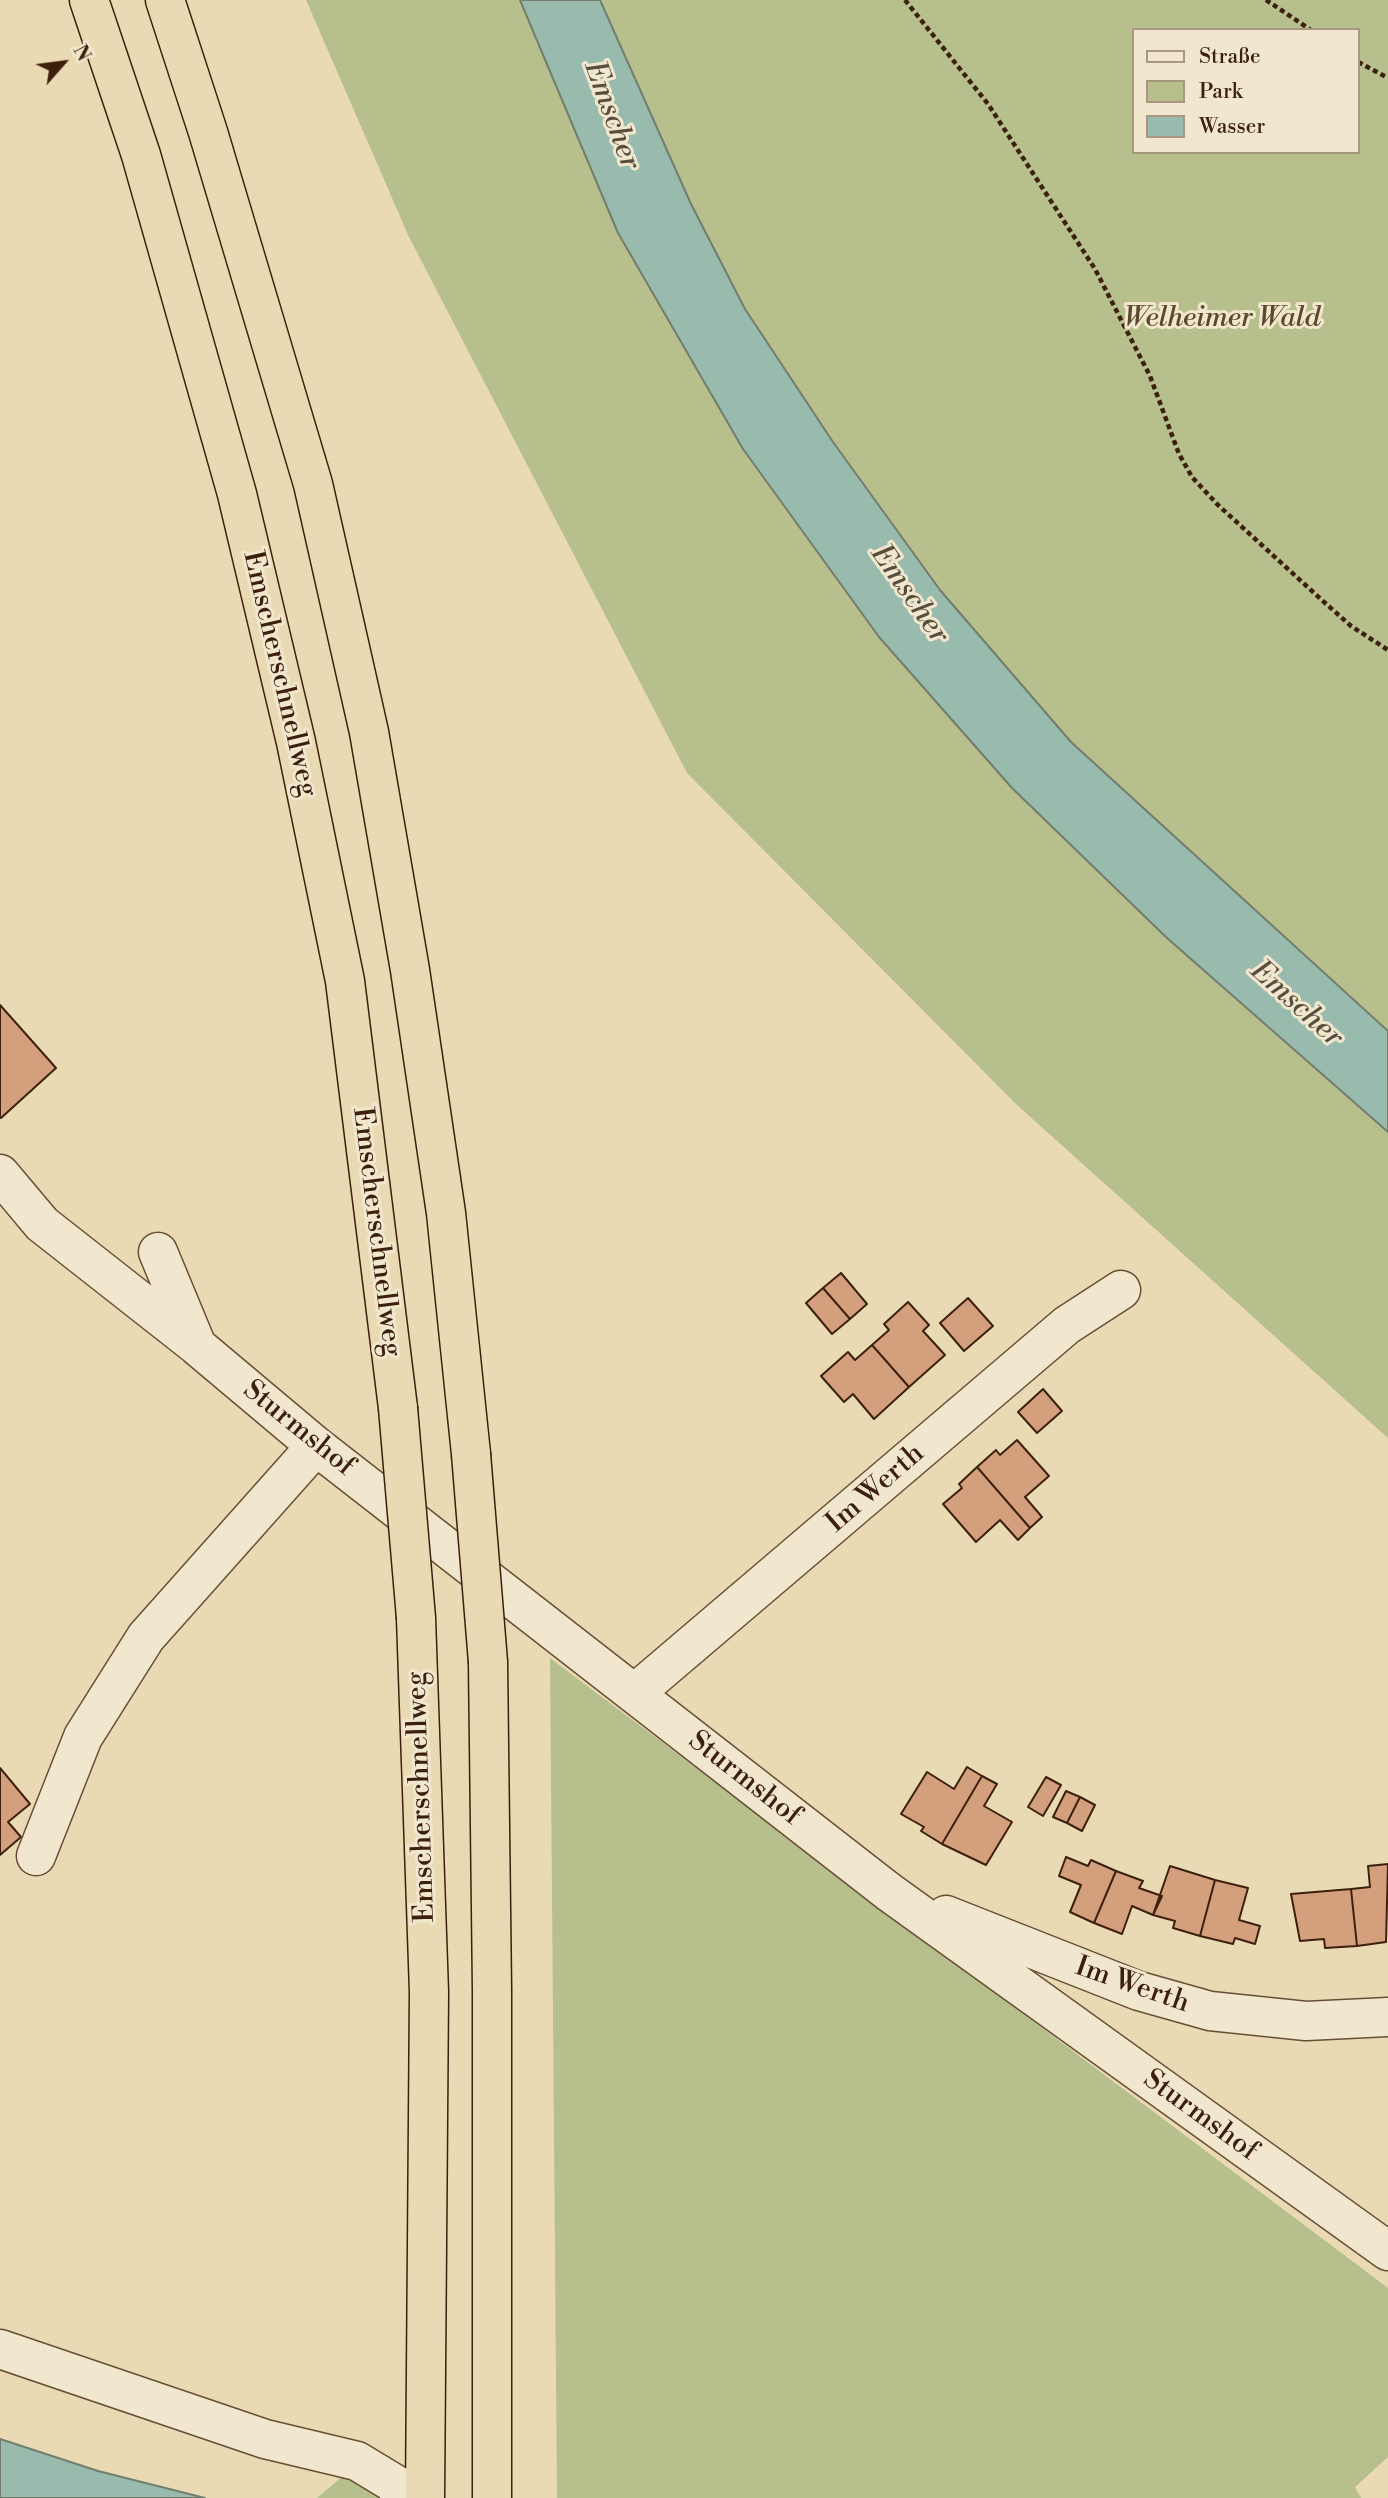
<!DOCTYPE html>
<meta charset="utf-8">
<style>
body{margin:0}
#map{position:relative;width:1388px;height:2498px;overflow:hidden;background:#eadab3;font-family:"Libre Bodoni",serif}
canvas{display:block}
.legend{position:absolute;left:1132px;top:28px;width:228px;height:126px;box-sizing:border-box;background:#f1e7ce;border:2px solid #a99781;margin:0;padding:9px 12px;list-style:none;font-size:21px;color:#3c200d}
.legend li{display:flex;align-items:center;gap:14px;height:35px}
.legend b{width:35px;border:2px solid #a99781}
.north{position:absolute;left:28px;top:28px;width:70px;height:70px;-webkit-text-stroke:5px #f1e7ce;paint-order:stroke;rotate:62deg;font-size:19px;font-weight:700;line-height:28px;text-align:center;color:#3c200d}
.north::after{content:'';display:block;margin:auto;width:24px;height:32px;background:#3c200d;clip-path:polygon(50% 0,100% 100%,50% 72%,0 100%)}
</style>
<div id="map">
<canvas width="1388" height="2498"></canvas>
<ul class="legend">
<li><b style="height:9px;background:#f1e7ce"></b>Straße</li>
<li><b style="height:19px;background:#b7bf8c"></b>Park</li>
<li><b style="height:19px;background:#98bbad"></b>Wasser</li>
</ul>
<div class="north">N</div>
</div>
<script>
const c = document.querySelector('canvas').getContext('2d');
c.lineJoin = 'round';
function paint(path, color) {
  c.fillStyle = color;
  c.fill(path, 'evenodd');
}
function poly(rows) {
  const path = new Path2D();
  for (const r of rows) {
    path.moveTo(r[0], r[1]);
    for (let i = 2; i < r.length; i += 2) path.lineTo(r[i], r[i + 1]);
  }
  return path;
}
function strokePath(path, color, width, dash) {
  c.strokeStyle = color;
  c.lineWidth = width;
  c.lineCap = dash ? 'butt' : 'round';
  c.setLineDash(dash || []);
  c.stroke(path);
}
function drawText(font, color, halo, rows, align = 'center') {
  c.font = font + ' "Libre Bodoni",serif';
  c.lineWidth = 6;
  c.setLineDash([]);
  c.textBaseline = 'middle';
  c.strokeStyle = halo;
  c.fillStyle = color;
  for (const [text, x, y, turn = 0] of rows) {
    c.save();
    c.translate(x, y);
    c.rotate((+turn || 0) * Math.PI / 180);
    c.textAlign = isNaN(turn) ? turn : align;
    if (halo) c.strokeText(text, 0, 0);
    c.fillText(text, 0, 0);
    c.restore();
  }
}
const green = poly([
 [306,0,520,0,618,233,743,449,879,637,1012,788,1167,938,1388,1132,1388,1438,1017,1105,687,773,409,237],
 [600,0,1388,0,1388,1031,1071,743,940,590,833,442,745,309,691,204],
 [1134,30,1358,30,1358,152,1134,152],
 [550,1658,1388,2288,1388,2457,1355,2487,1361,2498,557,2498],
 [365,2457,383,2498,317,2498]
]);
const water = poly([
 [520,0,600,0,691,204,745,309,833,442,940,590,1071,742,1388,1031,1388,1132,1167,938,1012,788,879,637,743,449,618,233,520,0],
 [0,2439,98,2471,205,2498,0,2498,0,2439]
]);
const building = poly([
 [0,1005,56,1068,1,1118,0,1117,0,1005],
 [841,1273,867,1304,850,1319,823,1288,841,1273],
 [823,1288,850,1319,832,1334,806,1303,823,1288],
 [968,1298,993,1326,964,1351,940,1323,968,1298],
 [908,1302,929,1325,923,1331,945,1355,909,1387,872,1345,889,1330,884,1324,908,1302],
 [872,1345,909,1387,874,1419,853,1394,844,1402,821,1376,848,1352,855,1360,872,1345],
 [1043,1389,1062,1411,1037,1433,1018,1412,1043,1389],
 [1017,1440,1049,1476,1025,1497,1042,1517,1030,1528,977,1467,996,1450,1000,1455,1017,1440],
 [977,1467,1030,1528,1018,1540,1000,1520,976,1542,943,1504,962,1488,959,1484,977,1467],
 [967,1767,982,1776,942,1844,921,1831,924,1827,901,1814,927,1772,954,1789,967,1767],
 [0,1768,30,1804,8,1822,21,1837,0,1855,0,1768],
 [982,1776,997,1784,984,1806,1012,1822,986,1865,942,1844,982,1776],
 [1046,1777,1061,1785,1043,1816,1028,1807,1046,1777],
 [1066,1791,1080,1797,1067,1823,1053,1817,1066,1791],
 [1080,1797,1095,1805,1082,1831,1067,1823,1080,1797],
 [1066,1857,1088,1866,1091,1860,1116,1871,1094,1923,1070,1912,1081,1885,1059,1876,1066,1857],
 [1388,1864,1386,1942,1357,1946,1351,1889,1370,1887,1368,1866,1388,1864],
 [1170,1866,1215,1880,1200,1936,1173,1928,1175,1921,1153,1915,1170,1866],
 [1116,1871,1143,1881,1139,1888,1162,1896,1153,1915,1132,1906,1122,1934,1094,1923,1116,1871],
 [1215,1880,1248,1888,1239,1920,1260,1926,1255,1944,1235,1938,1233,1944,1200,1936,1215,1880],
 [1351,1889,1357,1946,1325,1948,1324,1939,1300,1941,1291,1894,1351,1889]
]);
const path = poly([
 [905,0,988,104,1095,269,1150,376,1179,454,1192,477,1218,505,1324,602,1351,626,1388,650],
 [1266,0,1311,30],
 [1358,62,1388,78]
]);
const minor = poly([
 [0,1174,42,1224,196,1345],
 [158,1252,197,1346,316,1446,889,1892,1388,2251],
 [635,1693,1067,1325,1121,1290],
 [36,1856,83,1737,146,1637,316,1446],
 [946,1915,1139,1991,1210,2011,1306,2021,1388,2017],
 [0,2349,265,2439,357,2461,400,2487,399,2498]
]);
const highway = poly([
 [89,0,141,155,237,494,296,742,345,981,398,1408],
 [165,0,208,132,313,484,369,732,410,970,446,1213,471,1454],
 [416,1618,429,1992,425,2498],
 [488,1662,492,1991,492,2498]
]);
const highwayBridge = poly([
 [398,1408,416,1618],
 [471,1454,488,1662]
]);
const parkNames = [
 ["Welheimer Wald",1222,319]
];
const streetNames = [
 ["Emscherschnellweg",279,674,77],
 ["Emscherschnellweg",376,1232,83],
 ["Sturmshof",298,1429,39],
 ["Im Werth",876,1489,-41],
 ["Sturmshof",744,1779,38],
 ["Emscherschnellweg",422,1797,-92],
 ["Im Werth",1132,1986,19],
 ["Sturmshof",1200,2116,36]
];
const waterNames = [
 ["Emscher",611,116,70],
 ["Emscher",909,595,55],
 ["Emscher",1296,1005,42]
];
paint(green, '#b7bf8c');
paint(water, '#98bbad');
strokePath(water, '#737d6d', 2);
paint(building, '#d49f7d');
strokePath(building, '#3c200d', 2);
strokePath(minor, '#684e36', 41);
strokePath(highway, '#3c200d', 41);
strokePath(path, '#3c200d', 4.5, [5, 3.5]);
strokePath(minor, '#f1e7ce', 38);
strokePath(highway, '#eadab3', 38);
strokePath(highwayBridge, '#3c200d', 41, []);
strokePath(highwayBridge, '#eadab3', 38);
drawText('italic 28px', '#5b482d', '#f1e7ce', parkNames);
drawText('28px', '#3c200d', '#f1e7ce', streetNames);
drawText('italic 30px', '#584e3d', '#f1e7ce', waterNames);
</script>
